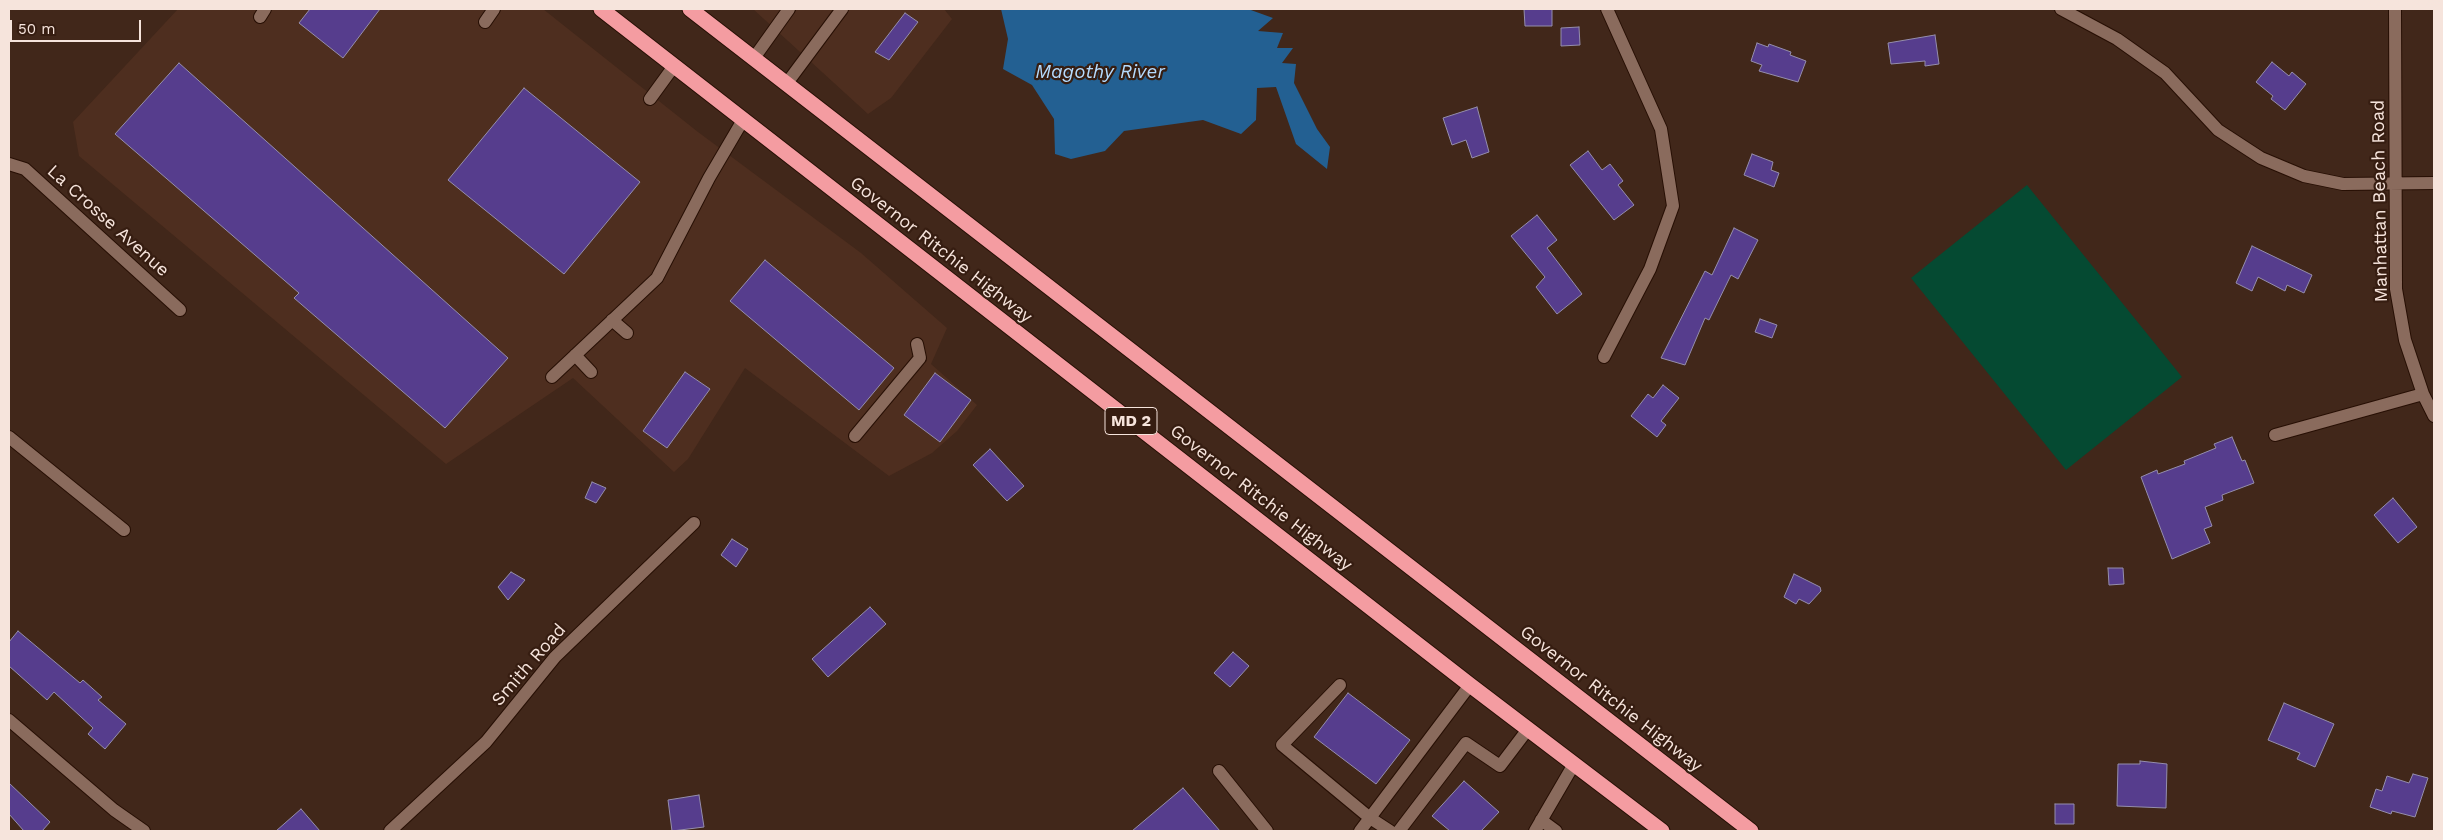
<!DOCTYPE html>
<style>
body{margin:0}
#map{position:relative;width:2443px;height:840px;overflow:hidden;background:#41271a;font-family:"Work Sans",sans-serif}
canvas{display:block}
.frame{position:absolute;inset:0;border:10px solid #f6e4dc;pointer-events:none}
.scale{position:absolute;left:10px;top:20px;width:131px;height:22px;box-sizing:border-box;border:2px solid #f6e4dc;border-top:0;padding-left:6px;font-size:15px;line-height:18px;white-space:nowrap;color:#f6e4dc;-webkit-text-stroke:4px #361d11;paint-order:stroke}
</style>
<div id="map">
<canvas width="2443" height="840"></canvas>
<div class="frame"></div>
<div class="scale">50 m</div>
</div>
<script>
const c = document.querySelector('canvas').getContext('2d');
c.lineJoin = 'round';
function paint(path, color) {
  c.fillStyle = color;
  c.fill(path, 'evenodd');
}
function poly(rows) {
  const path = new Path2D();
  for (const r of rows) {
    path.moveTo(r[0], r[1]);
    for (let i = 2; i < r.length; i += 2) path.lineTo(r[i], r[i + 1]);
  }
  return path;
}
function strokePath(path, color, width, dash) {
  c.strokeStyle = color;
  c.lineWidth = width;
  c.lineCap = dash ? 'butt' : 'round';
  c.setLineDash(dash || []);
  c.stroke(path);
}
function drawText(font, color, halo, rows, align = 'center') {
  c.font = font + ' "Work Sans",sans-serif';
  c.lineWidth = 4.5;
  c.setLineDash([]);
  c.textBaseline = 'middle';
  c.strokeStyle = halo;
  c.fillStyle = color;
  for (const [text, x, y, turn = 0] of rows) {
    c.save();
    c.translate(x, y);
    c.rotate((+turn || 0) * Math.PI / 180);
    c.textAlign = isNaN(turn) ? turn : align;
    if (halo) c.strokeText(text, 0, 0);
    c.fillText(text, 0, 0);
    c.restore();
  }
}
const built = poly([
 [178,9,543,9,698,132,861,253,947,328,931,364,977,405,957,431,932,453,889,476,745,368,688,459,674,472,573,378,446,464,79,156,73,122],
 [753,9,944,9,952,19,891,98,868,114]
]);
const green = poly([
 [2027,185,2182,377,2066,470,1911,278]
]);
const water = poly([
 [1001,9,1248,9,1273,18,1258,31,1283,33,1277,48,1293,48,1282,63,1296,64,1294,83,1317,129,1330,147,1327,169,1296,144,1276,87,1257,88,1256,120,1241,134,1203,120,1124,131,1105,151,1071,159,1055,154,1054,119,1032,85,1003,69,1008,39]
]);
const building = poly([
 [310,9,380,9,343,58,299,23,310,9],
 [1524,9,1552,9,1552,26,1525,26,1524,9],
 [905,13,918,22,889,60,875,52,905,13],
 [1579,27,1580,45,1561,46,1561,28,1579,27],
 [1935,35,1939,64,1925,66,1925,61,1891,64,1888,43,1935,35],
 [1757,43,1768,47,1769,44,1791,52,1790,55,1806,61,1798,82,1759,71,1762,65,1751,61,1757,43],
 [2272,62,2289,76,2292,72,2306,84,2285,110,2271,99,2273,96,2256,82,2272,62],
 [179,63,508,358,445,428,294,298,299,293,115,134,179,63],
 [524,88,640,182,564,274,448,180,524,88],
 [1477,107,1489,152,1472,158,1466,140,1452,145,1443,118,1477,107],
 [1588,151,1602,170,1610,164,1623,181,1618,185,1634,205,1614,220,1570,165,1588,151],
 [1752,154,1773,162,1771,170,1779,173,1774,187,1744,175,1752,154],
 [1537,215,1557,240,1547,248,1582,294,1557,314,1536,287,1545,277,1511,236,1537,215],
 [1734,228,1758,240,1738,279,1731,275,1709,320,1705,318,1685,365,1661,358,1705,271,1712,275,1734,228],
 [2252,246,2312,275,2304,293,2287,285,2285,291,2258,277,2252,291,2236,283,2252,246],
 [765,260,894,368,859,410,730,301,765,260],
 [1760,319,1777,325,1772,338,1755,332,1760,319],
 [685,372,710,389,667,448,643,431,685,372],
 [935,373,971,400,940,442,904,415,935,373],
 [1663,385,1679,398,1661,421,1666,425,1657,437,1631,416,1648,394,1653,398,1663,385],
 [2232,437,2242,461,2245,460,2254,483,2222,495,2223,500,2205,507,2212,526,2204,529,2210,543,2172,559,2141,477,2157,470,2158,474,2185,464,2184,461,2216,448,2214,444,2232,437],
 [990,449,1024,486,1007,501,973,465,990,449],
 [592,482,606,488,596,503,585,498,592,482],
 [2393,498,2417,527,2398,543,2374,515,2393,498],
 [732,539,748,549,736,567,721,555,732,539],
 [2108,568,2123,568,2124,584,2109,585,2108,568],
 [511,572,525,580,508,600,498,587,511,572],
 [1794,574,1820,587,1821,591,1809,604,1799,599,1796,604,1784,597,1794,574],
 [870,607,886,624,828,677,812,659,870,607],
 [18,631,80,683,83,680,102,697,98,700,126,724,105,749,88,734,93,728,54,692,47,700,9,666,9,642,18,631],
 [1233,652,1249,666,1230,687,1214,673,1233,652],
 [1348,693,1410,740,1376,784,1314,737,1348,693],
 [2284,703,2334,724,2315,767,2297,759,2300,753,2268,740,2284,703],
 [2140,761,2167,764,2166,808,2117,806,2118,764,2140,764,2140,761],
 [2413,774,2428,778,2415,817,2392,811,2391,814,2370,807,2376,789,2382,791,2387,776,2409,783,2413,774],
 [1464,781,1499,812,1481,831,1450,831,1432,816,1464,781],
 [9,783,50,822,42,831,24,831,9,814,9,783],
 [1183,788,1220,831,1132,831,1183,788],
 [699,795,704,827,672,831,668,800,699,795],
 [2055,804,2074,804,2074,824,2055,824,2055,804],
 [301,809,320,831,276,831,301,809]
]);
const minor = poly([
 [2061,9,2117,39,2165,73,2218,130,2261,158,2304,176,2343,184,2434,183],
 [2395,9,2396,289,2405,340,2423,394,2434,416],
 [260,17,265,9],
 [485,22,494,9],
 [754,58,789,9],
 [787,83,842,9],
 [650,99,674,66],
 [9,164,25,169,180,310],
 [612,320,627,333],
 [575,355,591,372],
 [1604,357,1650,269,1673,206,1661,129,1607,9],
 [552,377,657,278,709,178,743,120],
 [2275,435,2423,394],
 [855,436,920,358,917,344],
 [9,437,124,530],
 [1340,685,1282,745,1370,818,1390,831],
 [9,720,114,810,144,831],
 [1219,771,1267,831],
 [1541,820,1556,831],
 [390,831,486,742,555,657,694,523],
 [1360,831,1470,685],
 [1399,831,1466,743,1500,766,1528,729],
 [1535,831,1574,764]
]);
const highway = poly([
 [601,9,1470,685,1662,831],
 [690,9,1751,831]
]);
const shields = [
 [1131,421,52]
];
const shieldNames = [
 ["MD 2",1131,421]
];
const streetNames = [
 ["Manhattan Beach Road",2380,201,-91],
 ["La Crosse Avenue",108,221,42],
 ["Governor Ritchie Highway",941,250,38],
 ["Governor Ritchie Highway",1261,498,38],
 ["Smith Road",529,665,-49],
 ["Governor Ritchie Highway",1611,699,38]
];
const waterNames = [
 ["Magothy River",1100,72]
];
paint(built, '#4e2e1f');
paint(green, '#054a32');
paint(water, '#236092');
paint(building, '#563d8d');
strokePath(building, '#958eac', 1);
strokePath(minor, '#270f04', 14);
strokePath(highway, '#270f04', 17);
strokePath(minor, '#8a6b5d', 12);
strokePath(highway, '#f49ca1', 15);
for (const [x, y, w] of shields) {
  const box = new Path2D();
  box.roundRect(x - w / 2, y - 13.5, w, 27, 4);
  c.fillStyle = '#361d11';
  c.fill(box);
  strokePath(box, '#f6e4dc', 1);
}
drawText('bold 16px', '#f6e4dc', null, shieldNames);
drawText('18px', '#f6e4dc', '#361d11', streetNames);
drawText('italic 19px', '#b5dbfe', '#361d11', waterNames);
</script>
